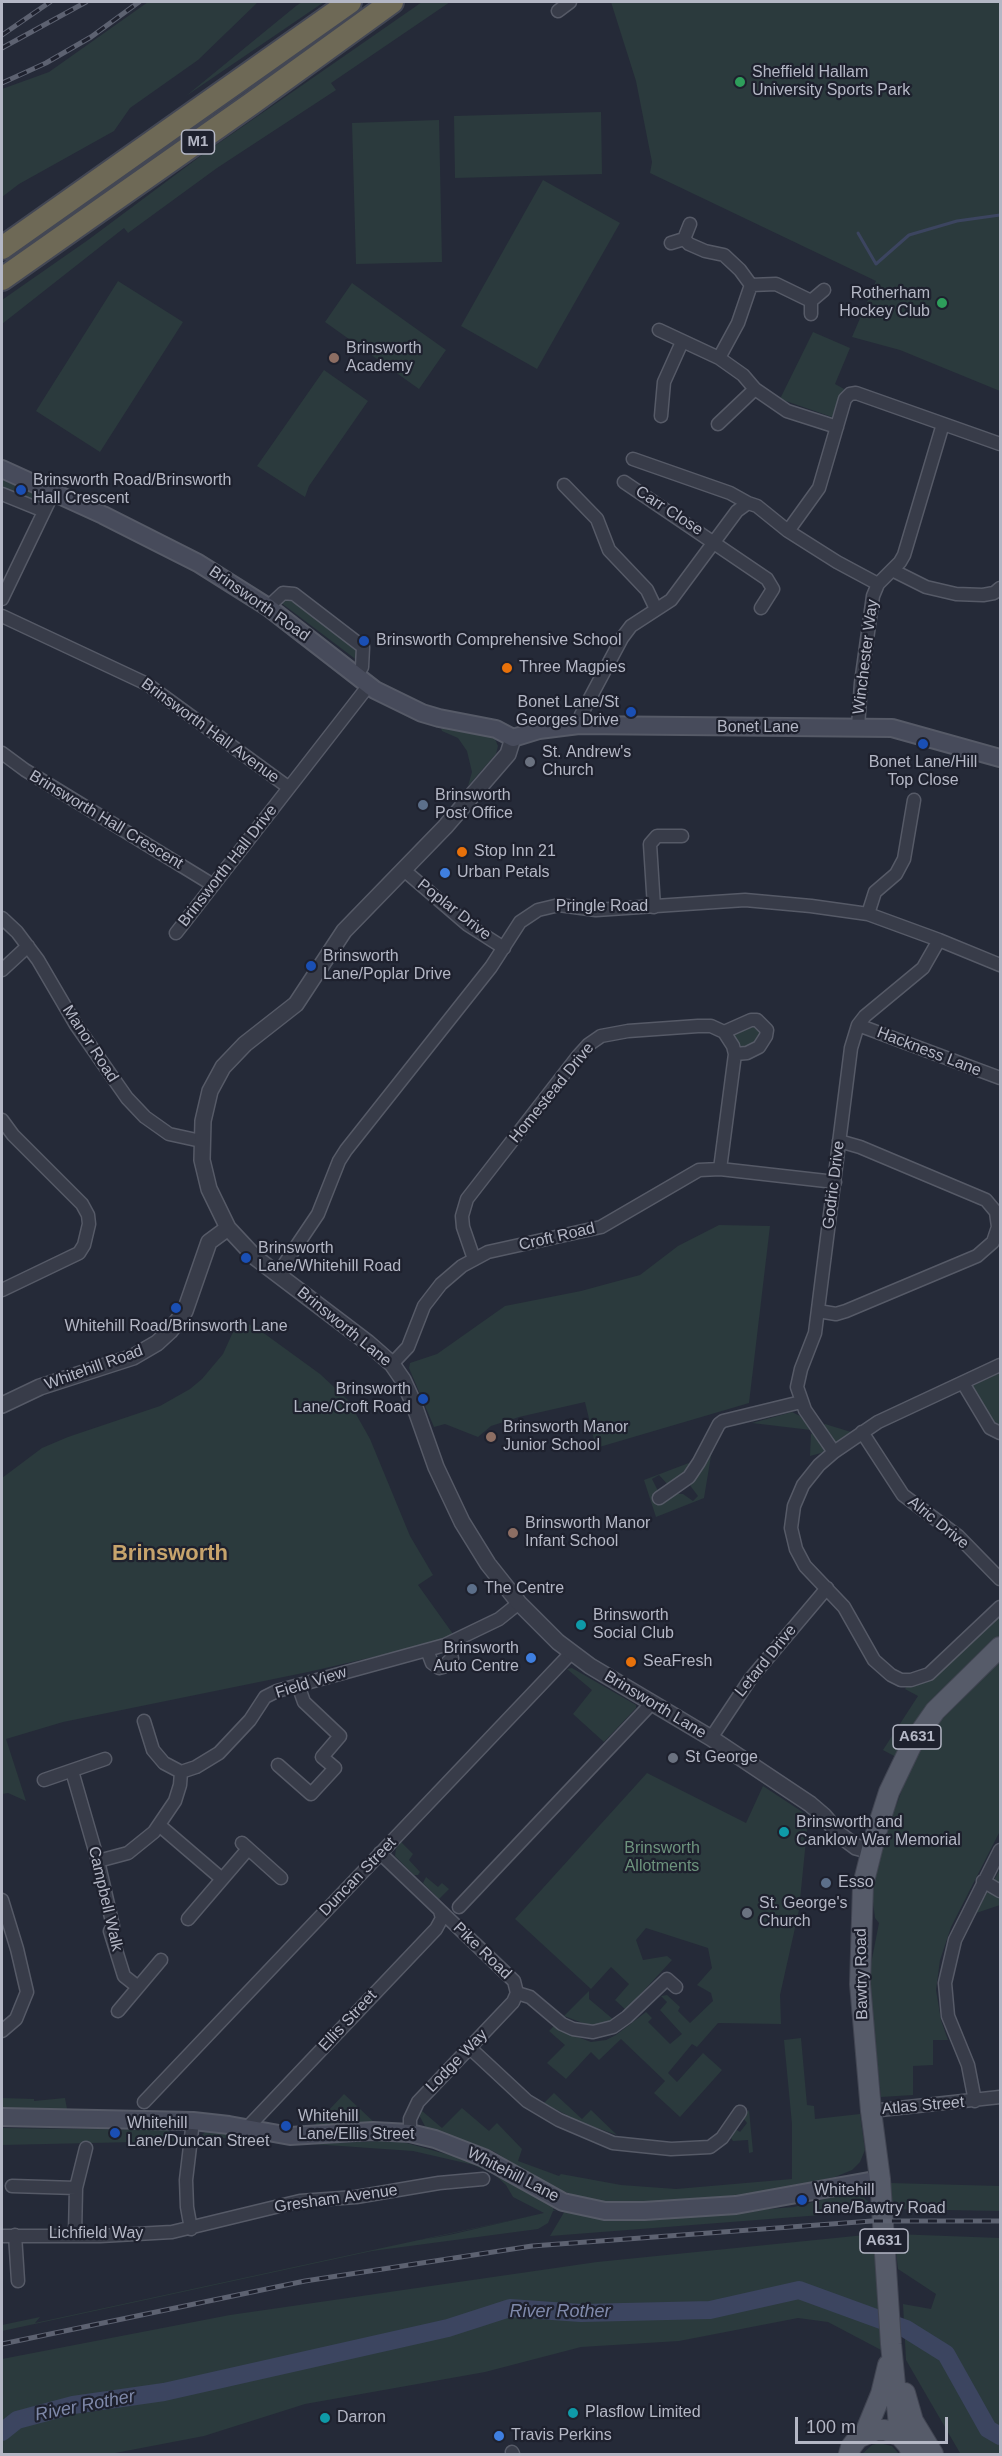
<!DOCTYPE html>
<style>
body{margin:0}
#map{position:relative;width:1002px;height:2456px;overflow:hidden;background:#252a38;font-family:Helvetica,sans-serif}
canvas{display:block}
.frame{position:absolute;inset:0;border:3px solid #b4b7c5;pointer-events:none}
.scale{position:absolute;left:795px;top:2417px;width:153px;height:27px;box-sizing:border-box;border:3px solid #b4b7c5;border-top:0;padding-left:8px;font-size:18px;line-height:21px;white-space:nowrap;color:#b4b7c5;-webkit-text-stroke:4px #1e212e;paint-order:stroke}
</style>
<div id="map">
<canvas width="1002" height="2456"></canvas>
<div class="frame"></div>
<div class="scale">100 m</div>
</div>
<script>
const c = document.querySelector('canvas').getContext('2d');
c.lineJoin = 'round';
function paint(path, color) {
  c.fillStyle = color;
  c.fill(path, 'evenodd');
}
function poly(rows) {
  const path = new Path2D();
  for (const r of rows) {
    path.moveTo(r[0], r[1]);
    for (let i = 2; i < r.length; i += 2) path.lineTo(r[i], r[i + 1]);
  }
  return path;
}
function strokePath(path, color, width, dash) {
  c.strokeStyle = color;
  c.lineWidth = width;
  c.lineCap = dash ? 'butt' : 'round';
  c.setLineDash(dash || []);
  c.stroke(path);
}
function drawText(font, color, halo, rows, align = 'center') {
  c.font = font + ' Helvetica,sans-serif';
  c.lineWidth = 4.5;
  c.setLineDash([]);
  c.textBaseline = 'middle';
  c.strokeStyle = halo;
  c.fillStyle = color;
  for (const [text, x, y, turn = 0] of rows) {
    c.save();
    c.translate(x, y);
    c.rotate((+turn || 0) * Math.PI / 180);
    c.textAlign = isNaN(turn) ? turn : align;
    if (halo) c.strokeText(text, 0, 0);
    c.fillText(text, 0, 0);
    c.restore();
  }
}
const green = poly([
 [148,2,258,2,198,60,130,108,114,131,19,184,2,197,2,89,49,72],
 [302,2,324,2,186,96,296,6],
 [422,2,450,2,331,83,336,90,217,168,128,233,124,228,2,324,2,300,88,240,206,152],
 [611,2,1000,2,1000,391,900,350,852,337,876,281,650,173,652,162,636,81],
 [601,112,602,174,455,178,454,116],
 [439,120,442,262,356,264,352,123],
 [543,180,620,223,537,369,461,326],
 [118,281,183,322,100,452,36,411],
 [352,283,446,350,419,389,325,322],
 [813,332,850,348,835,384,844,389,832,417,780,399],
 [324,370,368,401,309,486,305,497,257,466],
 [2,477,41,494,43,498,41,502,37,504,2,490],
 [285,598,293,599,357,646,358,661,280,602],
 [440,726,491,734,495,739,498,746,496,754,468,786,472,772,467,751,458,738,442,731],
 [754,1024,763,1034,748,1050,741,1049,735,1040,734,1033],
 [719,1225,770,1226,749,1403,596,1448,585,1402,519,1417,491,1426,478,1437,445,1424,434,1427,409,1368,410,1363,437,1354,505,1306,581,1291,640,1275,678,1246],
 [238,1321,254,1326,320,1374,348,1400,370,1439,410,1536,433,1575,418,1585,453,1634,430,1644,308,1672,63,1722,6,1739,26,1801,8,1793,2,1794,2,1478,42,1448,68,1437,160,1406,190,1389,202,1379,223,1354],
 [1000,1373,1000,1428,995,1426,972,1390,972,1386],
 [792,1412,800,1416,811,1430,752,1423],
 [825,1424,851,1432,821,1453,810,1456,811,1434],
 [713,1444,704,1498,656,1517,644,1480,694,1461,673,1485,669,1486,659,1475,652,1479,659,1493,683,1494,693,1501,698,1496,689,1484],
 [1000,1612,1000,1636,957,1677,896,1757,883,1750,918,1696,905,1689,908,1685,917,1685,930,1679],
 [1000,1661,1000,1831,951,1927,940,1960,936,1990,941,2020,948,2040,933,2040,933,2065,913,2066,913,2095,881,2097,869,1984,870,1969,879,1923,875,1918,873,1902,873,1882,882,1844,910,1768,922,1746,938,1721,991,1667],
 [572,1668,636,1705,636,1708,604,1742,573,1714,592,1690,567,1669],
 [647,1773,746,1823,763,1786,807,1815,808,1820,799,1910,780,1995,781,2024,718,2023,697,2047,692,2044,668,2073,677,2082,703,2053,722,2070,680,2117,654,2093,665,2081,621,2039,599,2060,591,2052,566,2079,547,2063,565,2045,549,2031,555,2025,575,2036,591,2042,606,2040,616,2035,646,2012,652,2018,648,2022,670,2044,682,2034,660,2010,667,2002,661,1996,667,1995,680,2007,678,2011,690,2023,713,2001,711,1993,697,1985,712,1968,708,1948,646,1928,636,1940,643,1960,667,1956,672,1960,626,2010,615,2000,629,1984,611,1967,591,1989,515,1919],
 [401,1842,413,1854,409,1860,420,1872,418,1875,414,1875,395,1856,396,1849],
 [1000,1869,1000,1905,976,1913],
 [426,1877,438,1887,442,1883,449,1889,439,1899,423,1883],
 [589,1991,589,1999,614,2020,603,2024,588,2025,564,2016],
 [801,2038,807,2105,814,2106,815,2119,860,2114,865,2150,860,2162,852,2170,835,2177,793,2186,715,2200,653,2204,610,2203,588,2200,551,2187,493,2151,426,2128,419,2115,421,2110,442,2128,462,2108,489,2131,497,2123,522,2149,518,2161,559,2176,561,2174,621,2185,676,2189,792,2179,792,2124,784,2040],
 [554,2093,582,2119,591,2110,617,2135,580,2122,544,2103],
 [344,2094,375,2123,313,2127],
 [2,2098,34,2099,34,2101,65,2098,67,2109,2,2109],
 [749,2110,753,2152,749,2153,748,2140,733,2141,731,2138,734,2128,740,2132,747,2123,743,2118],
 [2,2128,168,2130,181,2141,2,2145],
 [213,2130,258,2137,198,2139,205,2132],
 [380,2141,403,2142,478,2163,556,2204,553,2210,556,2210,553,2211,548,2223,538,2229,372,2251,2,2331,2,2325,40,2317,35,2323,544,2213,513,2197,506,2185,495,2175,474,2165,413,2151,312,2144],
 [544,2213,449,2235,421,2240,422,2240],
 [890,2183,1000,2186,1000,2211,891,2209],
 [856,2191,870,2203,873,2211,550,2236,566,2209,641,2219,794,2207],
 [875,2234,883,2351,828,2322,798,2318,679,2341,581,2347,485,2372,305,2404,204,2436,110,2454,2,2454,2,2359,230,2315,597,2262],
 [894,2234,1000,2238,1000,2454,960,2453,906,2360,903,2304,931,2309,936,2294,898,2269],
 [879,2443,892,2446,899,2454,862,2454,872,2445]
]);
const stream = poly([
 [858,233,876,264,909,235,957,221,1000,215]
]);
const river = poly([
 [2,2432,17,2420,73,2405,164,2392,448,2328,510,2308,581,2313,710,2310,799,2290,906,2329,946,2354,988,2429,1000,2436]
]);
const minor = poly([
 [558,11,570,2],
 [690,224,684,239,689,244,705,251,724,255,740,270,751,285,776,284,811,301,811,314],
 [671,243,684,239],
 [811,301,824,290],
 [659,330,719,358,743,375,755,389,787,411,837,427],
 [719,358,738,323,751,285],
 [661,416,664,382,682,342],
 [718,424,755,389],
 [633,459,730,493,748,503],
 [624,482,767,579,773,589,761,608],
 [564,485,597,519,609,550,647,590,656,609],
 [2,494,44,511],
 [788,531,819,488,845,399,850,394,856,393,1000,444],
 [892,570,926,587,956,594,983,595,994,593,1000,588],
 [2,599,53,493],
 [268,607,283,593,294,594,363,647,362,667,357,675],
 [2,616,147,684,288,787],
 [579,725,581,715,622,638,631,626,671,600,737,511,748,503,757,506,788,531,837,562,878,584],
 [858,727,861,683,873,596,878,584,900,562,904,555,943,424],
 [2,753,25,770,213,885],
 [405,871,468,925,504,948],
 [654,907,650,844,657,836,682,836],
 [868,914,875,892,896,874,904,859,914,800],
 [2,918,17,932,38,960,76,1025,127,1098,145,1117,169,1134,201,1141],
 [176,933,369,685],
 [2,970,28,946],
 [858,1025,1000,1078],
 [724,1032,751,1020,757,1020,767,1030,766,1036,759,1047,747,1053,735,1054],
 [2,1120,13,1135,82,1204,88,1215,89,1224,84,1245,79,1253,2,1290],
 [474,1259,463,1227,462,1216,467,1199,578,1056,588,1045,601,1036,628,1031,698,1026,711,1026,724,1032,733,1046,735,1054,720,1169],
 [277,1275,318,1214,339,1161,346,1150,491,967,520,922,538,910,559,905,596,910,745,900,811,906,868,914,939,940,1000,965],
 [818,1311,836,1314,846,1311,977,1256,993,1242,998,1227,996,1212,986,1200,860,1147,839,1141],
 [392,1364,408,1347,424,1306,441,1284,462,1266,488,1252,601,1227,699,1170,720,1169,835,1182],
 [1000,1365,878,1422,834,1452,819,1465,803,1485,794,1506,791,1528,796,1549,805,1566,844,1607,874,1660,891,1675,901,1680,911,1680,929,1674,1000,1607],
 [963,1383,990,1428,1000,1433],
 [862,1432,903,1495,958,1536,1000,1579],
 [834,1452,805,1410,797,1387,801,1369,815,1333,851,1048,858,1025,865,1016,923,968,939,940],
 [659,1498,689,1477,699,1462,719,1424,723,1421,801,1402],
 [427,1650,432,1663,439,1668,443,1667,452,1658],
 [144,1721,153,1750,164,1763,181,1772],
 [711,1738,751,1678,827,1588],
 [278,1765,311,1794,335,1768,322,1757,340,1736,304,1702,298,1685],
 [72,1771,98,1861,113,1926,110,1931,124,1976,138,1987],
 [181,1772,196,1767,219,1753,250,1720,265,1697,277,1691,445,1645,499,1619,519,1603],
 [44,1780,105,1759],
 [159,1825,222,1879],
 [242,1843,281,1878],
 [380,1853,514,1981,517,1993,530,1997,562,2024,573,2029,593,2032,613,2027,627,2017,667,1979,676,1987],
 [98,1861,128,1853,154,1832,175,1801,180,1785,181,1772],
 [983,1881,1000,1891],
 [2,1900,17,1949,27,1992,16,2019,2,2031],
 [459,1907,652,1703],
 [188,1919,248,1849],
 [118,2011,161,1960],
 [470,2048,527,2101,559,2120,613,2143,671,2149,710,2147,722,2138,740,2112],
 [975,2101,968,2065,948,2016,945,1983,955,1940,1000,1850],
 [144,2102,572,1652],
 [871,2111,1000,2097],
 [247,2128,436,1929,442,1918,440,1911],
 [410,2133,410,2119,418,2102,513,2002,517,1993],
 [12,2186,76,2188],
 [191,2229,187,2207,186,2180,193,2121],
 [15,2235,18,2281],
 [75,2235,76,2188,86,2148],
 [2,2236,100,2236,172,2232,300,2201,356,2197,439,2183,483,2179],
 [512,2452,513,2454]
]);
const tertiary = poly([
 [513,738,508,754,445,827,344,931,296,1004,245,1044,223,1067,210,1091,203,1121,202,1160,209,1189,228,1228,256,1258,368,1343,392,1364,403,1380,413,1402,436,1467,462,1522,488,1564,519,1603,558,1642,590,1666,711,1738,810,1804,824,1816,840,1835,856,1847,871,1851],
 [2,1405,40,1387,133,1357,157,1343,170,1331,185,1311,209,1242,228,1228]
]);
const secondary = poly([
 [2,469,103,515,198,563,268,607,375,690,422,713,439,718,496,729,513,738,539,730,579,725,892,728,1000,758],
 [2,2117,193,2121,229,2125,290,2136,373,2131,410,2133,435,2139,484,2158,563,2202,605,2211,644,2211,736,2205,880,2179]
]);
const primary = poly([
 [905,2393,913,2421,933,2454],
 [865,2433,881,2394,888,2365],
 [900,2436,891,2344,880,2179,871,2111,860,1984,863,1885,876,1833,889,1792,912,1744,935,1711,1000,1647],
 [849,2454,851,2447,858,2438,876,2430,885,2430,900,2436,908,2445,912,2454]
]);
const motorway = poly([
 [2,248,350,2],
 [2,279,251,104,392,2]
]);
const rail = poly([
 [2,35,50,2],
 [2,48,86,2],
 [2,83,46,63,91,37,139,2],
 [2,2344,305,2281,532,2246,872,2221,1000,2221]
]);
const markers = [
 [740,82,6,"#2e9e5b"],
 [942,303,6,"#2e9e5b"],
 [334,358,6,"#8d6e63"],
 [21,490,6,"#1a4fb4"],
 [364,641,6,"#1a4fb4"],
 [507,668,6,"#e8710a"],
 [631,712,6,"#1a4fb4"],
 [923,744,6,"#1a4fb4"],
 [530,762,6,"#6b7280"],
 [423,805,6,"#5c6f8a"],
 [462,852,6,"#e8710a"],
 [445,873,6,"#3f7fe0"],
 [311,966,6,"#1a4fb4"],
 [246,1258,6,"#1a4fb4"],
 [176,1308,6,"#1a4fb4"],
 [423,1399,6,"#1a4fb4"],
 [491,1437,6,"#8d6e63"],
 [513,1533,6,"#8d6e63"],
 [472,1589,6,"#5c6f8a"],
 [581,1625,6,"#0f9aa8"],
 [531,1658,6,"#3f7fe0"],
 [631,1662,6,"#e8710a"],
 [673,1758,6,"#6b7280"],
 [784,1832,6,"#0f9aa8"],
 [826,1883,6,"#5c6f8a"],
 [747,1913,6,"#6b7280"],
 [286,2126,6,"#1a4fb4"],
 [115,2133,6,"#1a4fb4"],
 [802,2200,6,"#1a4fb4"],
 [573,2413,6,"#0f9aa8"],
 [325,2418,6,"#0f9aa8"],
 [499,2436,6,"#3f7fe0"]
];
const shields = [
 [198,142,33],
 [917,1737,48],
 [884,2241,48]
];
const shieldNames = [
 ["M1",198,142],
 ["A631",917,1737],
 ["A631",884,2241]
];
const poiNames = [
 ["Sheffield Hallam",752,73],
 ["University Sports Park",752,91],
 ["Rotherham",930,294,"right"],
 ["Hockey Club",930,312,"right"],
 ["Brinsworth",346,349],
 ["Academy",346,367],
 ["Brinsworth Road/Brinsworth",33,481],
 ["Hall Crescent",33,499],
 ["Brinsworth Comprehensive School",376,641],
 ["Three Magpies",519,668],
 ["Bonet Lane/St",619,703,"right"],
 ["Georges Drive",619,721,"right"],
 ["St. Andrew's",542,753],
 ["Church",542,771],
 ["Bonet Lane/Hill",923,763,"center"],
 ["Top Close",923,781,"center"],
 ["Brinsworth",435,796],
 ["Post Office",435,814],
 ["Stop Inn 21",474,852],
 ["Urban Petals",457,873],
 ["Brinsworth",323,957],
 ["Lane/Poplar Drive",323,975],
 ["Brinsworth",258,1249],
 ["Lane/Whitehill Road",258,1267],
 ["Whitehill Road/Brinsworth Lane",176,1327,"center"],
 ["Brinsworth",411,1390,"right"],
 ["Lane/Croft Road",411,1408,"right"],
 ["Brinsworth Manor",503,1428],
 ["Junior School",503,1446],
 ["Brinsworth Manor",525,1524],
 ["Infant School",525,1542],
 ["The Centre",484,1589],
 ["Brinsworth",593,1616],
 ["Social Club",593,1634],
 ["Brinsworth",519,1649,"right"],
 ["Auto Centre",519,1667,"right"],
 ["SeaFresh",643,1662],
 ["St George",685,1758],
 ["Brinsworth and",796,1823],
 ["Canklow War Memorial",796,1841],
 ["Esso",838,1883],
 ["St. George's",759,1904],
 ["Church",759,1922],
 ["Whitehill",298,2117],
 ["Lane/Ellis Street",298,2135],
 ["Whitehill",127,2124],
 ["Lane/Duncan Street",127,2142],
 ["Whitehill",814,2191],
 ["Lane/Bawtry Road",814,2209],
 ["Plasflow Limited",585,2413],
 ["Darron",337,2418],
 ["Travis Perkins",511,2436]
];
const streetNames = [
 ["Carr Close",669,511,33],
 ["Brinsworth Road",259,604,35],
 ["Winchester Way",866,657,-83],
 ["Bonet Lane",758,728],
 ["Brinsworth Hall Avenue",210,731,36],
 ["Brinsworth Hall Crescent",106,820,31],
 ["Brinsworth Hall Drive",228,866,-52],
 ["Pringle Road",602,907],
 ["Poplar Drive",454,910,38],
 ["Manor Road",90,1044,57],
 ["Hackness Lane",929,1052,21],
 ["Homestead Drive",552,1093,-51],
 ["Godric Drive",834,1185,-83],
 ["Croft Road",557,1237,-13],
 ["Brinsworth Lane",344,1327,39],
 ["Whitehill Road",94,1368,-20],
 ["Alric Drive",938,1523,39],
 ["Letard Drive",766,1661,-51],
 ["Field View",311,1683,-17],
 ["Brinsworth Lane",655,1705,31],
 ["Duncan Street",358,1877,-46],
 ["Campbell Walk",105,1899,77],
 ["Pike Road",482,1951,44],
 ["Bawtry Road",862,1974,-91],
 ["Ellis Street",348,2021,-47],
 ["Lodge Way",457,2061,-46],
 ["Atlas Street",923,2106,-5],
 ["Whitehill Lane",513,2175,27],
 ["Gresham Avenue",336,2199,-8],
 ["Lichfield Way",96,2234]
];
const parkNames = [
 ["Brinsworth",662,1849],
 ["Allotments",662,1867]
];
const waterNames = [
 ["River Rother",560,2312],
 ["River Rother",85,2406,-11]
];
const districtNames = [
 ["Brinsworth",170,1554]
];
paint(green, '#2b3a3d');
strokePath(stream, '#3c4560', 3);
strokePath(river, '#3c4560', 18);
strokePath(minor, '#565a67', 15);
strokePath(tertiary, '#565a67', 18);
strokePath(secondary, '#565a67', 20);
strokePath(primary, '#414552', 22);
strokePath(motorway, '#434754', 26);
strokePath(minor, '#383c49', 12);
strokePath(tertiary, '#383c49', 15);
strokePath(secondary, '#474b5b', 16);
strokePath(primary, '#565b69', 20);
strokePath(motorway, '#6e6956', 22);
strokePath(rail, '#5d6271', 5);
strokePath(rail, '#1e212e', 3, [9]);
for (const [x, y, r, color] of markers) {
  const dot = new Path2D();
  dot.arc(x, y, r, 0, 2 * Math.PI);
  c.fillStyle = color;
  c.fill(dot);
  strokePath(dot, '#1e212e', 2);
}
for (const [x, y, w] of shields) {
  const box = new Path2D();
  box.roundRect(x - w / 2, y - 12, w, 24, 4.5);
  c.fillStyle = '#1e212e';
  c.fill(box);
  strokePath(box, '#b4b7c5', 1.5);
}
drawText('bold 15px', '#b4b7c5', null, shieldNames);
drawText('16px', '#b4b7c5', '#1e212e', poiNames, 'left');
drawText('16px', '#b4b7c5', '#1e212e', streetNames);
drawText('16px', '#6d937d', '#1e212e', parkNames);
drawText('italic 18px', '#7f89aa', '#1e212e', waterNames);
drawText('bold 22px', '#c7a46c', '#1e212e', districtNames);
</script>
